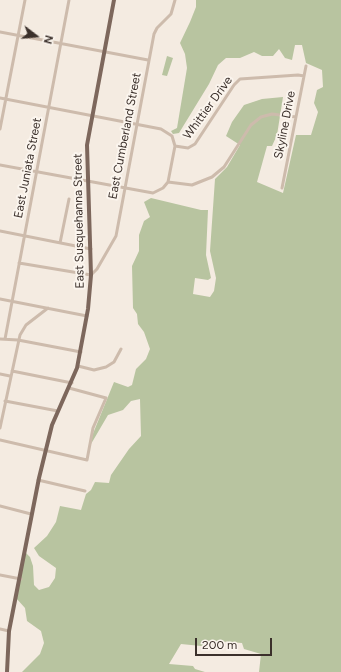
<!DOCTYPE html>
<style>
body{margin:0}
#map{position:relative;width:341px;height:672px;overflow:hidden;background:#f4ebe1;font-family:Figtree,sans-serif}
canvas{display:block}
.north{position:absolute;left:16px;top:16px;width:40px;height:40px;-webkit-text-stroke:3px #fbf5ee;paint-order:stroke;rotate:106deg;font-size:11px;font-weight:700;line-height:16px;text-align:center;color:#3b302b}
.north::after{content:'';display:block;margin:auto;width:14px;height:18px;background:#3b302b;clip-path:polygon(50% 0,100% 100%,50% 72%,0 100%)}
.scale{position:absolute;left:195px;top:638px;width:77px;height:18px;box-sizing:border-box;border:2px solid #3b302b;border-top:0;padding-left:5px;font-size:12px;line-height:14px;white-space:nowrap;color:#3b302b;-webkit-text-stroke:3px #fbf5ee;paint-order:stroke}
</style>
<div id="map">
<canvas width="341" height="672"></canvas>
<div class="north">N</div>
<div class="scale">200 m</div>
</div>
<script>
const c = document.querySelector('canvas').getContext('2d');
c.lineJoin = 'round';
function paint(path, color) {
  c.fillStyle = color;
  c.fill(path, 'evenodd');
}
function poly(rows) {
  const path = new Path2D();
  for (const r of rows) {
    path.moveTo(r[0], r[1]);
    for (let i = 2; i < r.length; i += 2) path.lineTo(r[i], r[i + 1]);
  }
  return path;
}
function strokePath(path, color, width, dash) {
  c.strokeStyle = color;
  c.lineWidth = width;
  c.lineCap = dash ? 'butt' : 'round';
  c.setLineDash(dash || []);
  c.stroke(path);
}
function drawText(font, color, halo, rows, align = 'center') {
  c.font = font + ' Figtree,sans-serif';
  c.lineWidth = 4;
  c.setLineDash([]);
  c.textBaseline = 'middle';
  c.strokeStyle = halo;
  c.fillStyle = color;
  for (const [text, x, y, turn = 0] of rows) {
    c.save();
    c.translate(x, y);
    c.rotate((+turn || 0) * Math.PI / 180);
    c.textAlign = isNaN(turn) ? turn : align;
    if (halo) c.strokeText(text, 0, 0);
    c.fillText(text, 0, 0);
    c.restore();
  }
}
const green = poly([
 [196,0,341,0,341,672,259,672,261,654,244,649,242,643,214,641,201,646,181,644,169,664,193,666,195,669,205,672,22,672,40,654,44,643,41,631,27,621,25,608,16,598,25,552,30,557,33,566,34,585,39,590,49,587,55,578,56,568,39,556,34,548,47,536,56,522,60,506,81,510,86,494,91,490,95,482,109,483,111,475,129,449,141,436,140,399,131,401,123,410,108,415,91,444,92,436,114,382,128,387,132,385,136,369,146,359,150,349,144,332,138,324,137,314,133,308,132,266,139,251,139,235,144,221,150,217,144,202,151,198,201,210,208,210,206,255,211,278,208,280,195,278,193,294,210,297,214,291,216,278,210,251,215,179,227,167,240,145,226,136,232,122,244,105,262,99,283,97,277,135,272,146,267,146,257,182,283,193,296,135,311,135,318,112,314,103,317,90,323,87,322,70,306,63,302,45,295,45,292,60,285,58,279,49,273,56,262,56,254,52,240,58,226,58,218,65,209,84,179,133,173,134,171,131,177,128,187,68,185,54,180,43,190,22,196,7],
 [167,56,173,58,167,76,162,75]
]);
const minor = poly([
 [0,32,148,60],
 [0,98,161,129,172,136,175,146,168,182,163,188,153,193,0,165],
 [0,129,25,0],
 [175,146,188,148,195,144,234,85,240,79,298,75,304,76],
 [168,182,192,185,212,177,224,167,251,125,261,117,272,114,296,117],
 [282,188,306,66],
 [0,231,91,249],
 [60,243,69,199],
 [19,263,91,275,97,269,116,236,154,34,157,28,171,14,175,0],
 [0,299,87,316],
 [0,339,18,340,81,352],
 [5,339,69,0],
 [78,366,94,370,106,367,114,362,121,349],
 [12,371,72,383],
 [0,374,10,376],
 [5,401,58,411],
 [0,428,20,335,26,325,48,308],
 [0,440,87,460,93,428,106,398,69,388],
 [38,480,85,491],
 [0,506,31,514],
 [0,575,21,579],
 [0,629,9,631]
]);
const major = poly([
 [7,672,9,631,39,478,52,425,77,368,88,309,91,275,87,145,114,0]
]);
const streetNames = [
 ["Whittier Drive",208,108,-54],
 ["Skyline Drive",285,125,-79],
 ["East Cumberland Street",125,136,-79],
 ["East Juniata Street",28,168,-79],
 ["East Susquehanna Street",79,221,-91]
];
paint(green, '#b8c4a0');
strokePath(minor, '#cdbbac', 3);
strokePath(major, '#7d675c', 4);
drawText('12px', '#3b302b', '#fbf5ee', streetNames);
</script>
